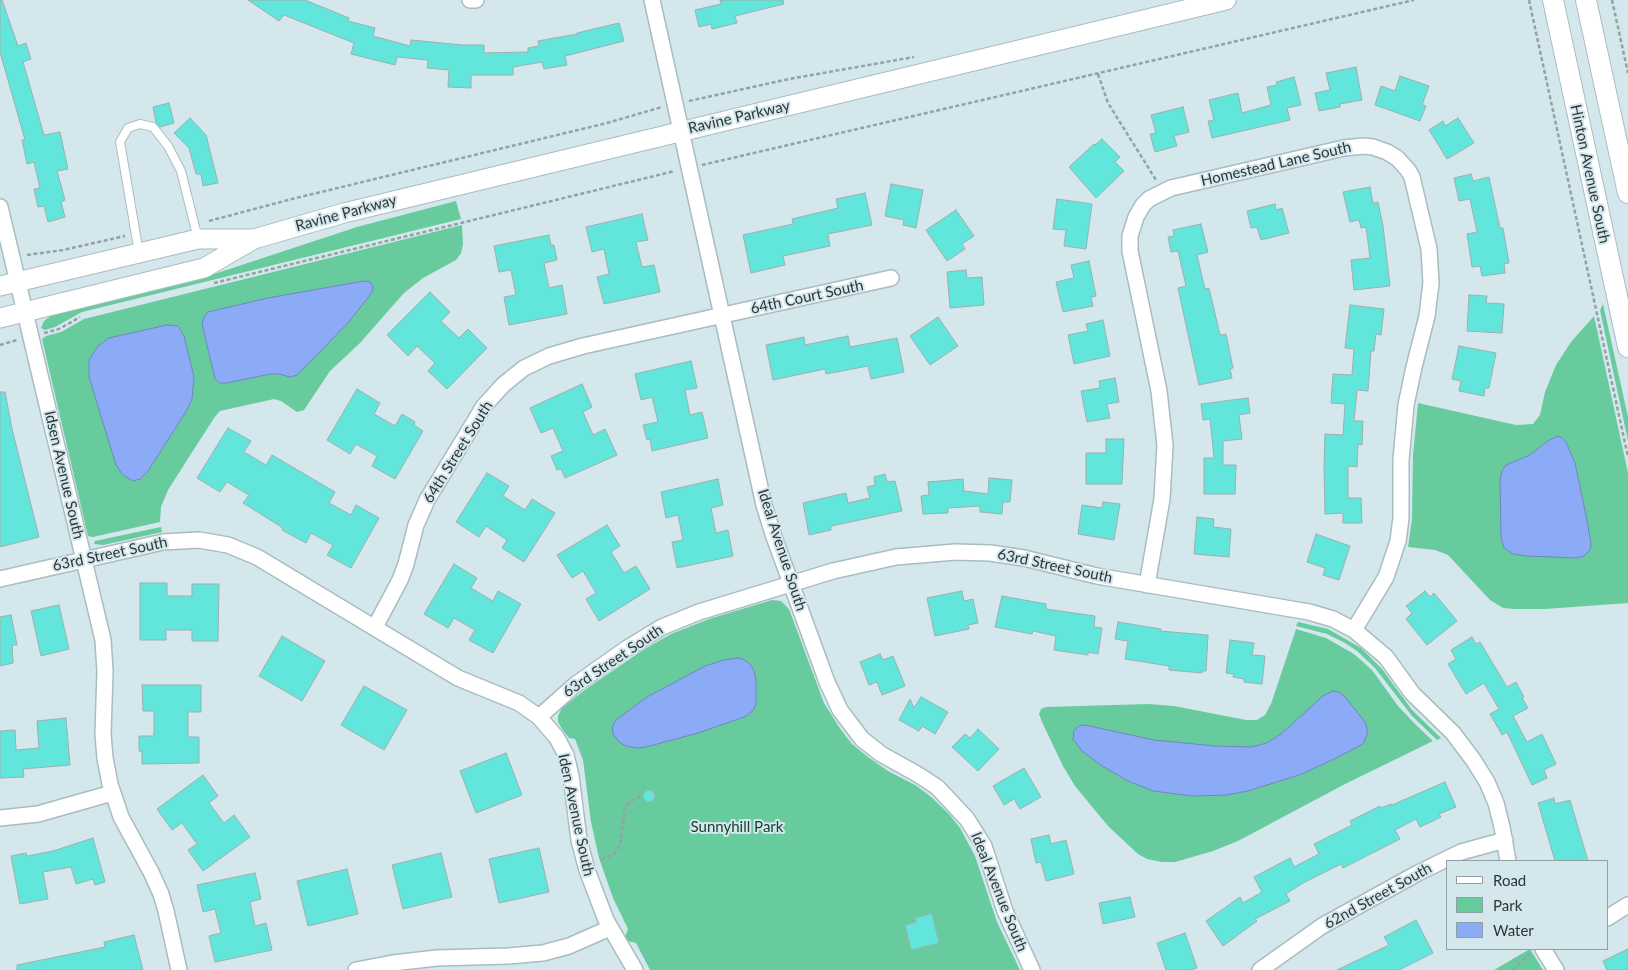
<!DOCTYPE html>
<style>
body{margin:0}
#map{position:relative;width:1628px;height:970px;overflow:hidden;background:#d3e7ec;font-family:Lato,sans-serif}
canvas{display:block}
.legend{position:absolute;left:1446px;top:860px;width:162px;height:90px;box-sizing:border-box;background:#d3e7ec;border:1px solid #91a0a4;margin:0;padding:6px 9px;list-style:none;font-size:15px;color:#2e3637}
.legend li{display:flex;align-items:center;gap:10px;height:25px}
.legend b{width:25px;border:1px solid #91a0a4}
</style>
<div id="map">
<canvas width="1628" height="970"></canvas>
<ul class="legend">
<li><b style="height:6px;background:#fff"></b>Road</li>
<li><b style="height:14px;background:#68cb9e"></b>Park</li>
<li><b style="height:14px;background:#8babf6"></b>Water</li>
</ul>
</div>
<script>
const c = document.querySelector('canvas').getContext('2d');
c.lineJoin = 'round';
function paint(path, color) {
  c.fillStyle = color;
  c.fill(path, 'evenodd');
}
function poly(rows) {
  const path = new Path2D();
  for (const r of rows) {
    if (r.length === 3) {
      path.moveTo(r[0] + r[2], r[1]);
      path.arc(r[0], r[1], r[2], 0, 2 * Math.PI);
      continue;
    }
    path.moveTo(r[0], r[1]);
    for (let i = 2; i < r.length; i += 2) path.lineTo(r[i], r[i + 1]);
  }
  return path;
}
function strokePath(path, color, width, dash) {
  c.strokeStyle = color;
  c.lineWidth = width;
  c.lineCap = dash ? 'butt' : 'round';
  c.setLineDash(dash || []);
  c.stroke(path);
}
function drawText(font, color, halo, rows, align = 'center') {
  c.font = font + ' Lato,sans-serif';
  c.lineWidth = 4;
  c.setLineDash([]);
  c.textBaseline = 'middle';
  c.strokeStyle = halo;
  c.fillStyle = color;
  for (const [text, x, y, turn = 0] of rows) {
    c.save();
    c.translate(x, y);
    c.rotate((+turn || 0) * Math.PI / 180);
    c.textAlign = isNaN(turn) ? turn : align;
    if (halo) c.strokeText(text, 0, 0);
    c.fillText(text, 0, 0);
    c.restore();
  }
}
const green = poly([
 [456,201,461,219,82,312,55,327,45,330,41,328,44,321,52,315,193,281,357,227],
 [462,225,463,244,461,253,456,260,423,278,404,293,360,343,330,371,304,410,297,412,281,401,274,399,220,411,214,418,168,490,161,507,160,522,93,537,88,536,42,339,46,336,61,332,84,319],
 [1603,304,1628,417,1628,441,1600,310],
 [1594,316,1628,473,1628,603,1545,609,1514,609,1503,608,1490,600,1448,555,1435,550,1408,547,1412,519,1413,455,1418,403,1516,425,1533,424,1540,415,1545,392,1556,365,1571,342],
 [161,527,162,532,103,545,94,544,95,541],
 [772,600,781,601,789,609,824,703,841,730,852,744,868,757,888,771,915,785,930,796,949,814,960,828,975,856,997,922,1020,970,650,970,636,943,628,941,625,937,628,929,613,898,599,858,591,822,583,760,575,739,569,738,562,729,558,722,558,716,562,708,586,689,643,650,671,634,709,619],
 [1298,622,1328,629,1361,648,1382,669,1412,710,1441,738,1437,740,1412,716,1375,668,1357,651,1345,643,1327,634,1296,626],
 [1296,629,1326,638,1354,654,1372,670,1398,706,1415,724,1433,741,1345,784,1238,841,1213,851,1175,862,1162,862,1147,859,1138,854,1108,826,1075,786,1063,766,1042,722,1039,714,1041,709,1046,707,1148,704,1174,706,1246,720,1257,720,1265,715,1271,704],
 [1530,949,1543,970,1494,970,1523,953]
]);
const water = poly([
 [364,281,370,282,373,286,372,292,367,299,347,324,297,375,290,377,279,374,270,374,227,383,220,383,215,379,202,324,204,317,208,312,268,298,364,281],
 [167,325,178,326,184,336,194,377,192,399,187,410,148,471,140,479,133,481,123,475,116,465,89,377,89,360,98,346,109,338,167,325],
 [1558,436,1562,438,1566,442,1575,463,1588,525,1591,544,1590,550,1584,556,1577,558,1527,556,1513,554,1504,548,1501,538,1500,480,1502,471,1506,465,1530,455,1549,440,1558,436],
 [738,658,743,659,750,664,754,671,756,680,756,704,754,709,747,716,698,733,646,747,637,748,626,746,619,742,613,734,612,727,616,720,647,697,705,666,724,660,738,658],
 [1333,691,1339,692,1345,697,1365,722,1368,732,1363,744,1334,759,1302,774,1248,791,1226,795,1192,796,1153,791,1128,781,1102,766,1082,751,1073,739,1074,730,1079,726,1085,725,1154,740,1215,746,1251,747,1267,743,1281,734,1323,696,1333,691]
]);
const building = poly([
 [0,0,2,0,18,46,26,43,31,59,23,62,44,135,60,132,68,169,57,171,65,200,61,202,65,217,48,222,44,206,38,207,34,189,40,188,34,162,27,164,22,140,25,140,0,52,0,0],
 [248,0,305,0,349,18,348,21,375,28,373,36,410,46,411,40,462,45,484,45,484,53,528,52,528,48,539,46,538,41,577,34,577,33,619,23,624,41,565,56,567,65,544,69,542,62,513,67,513,75,471,75,471,88,448,87,449,70,427,68,428,60,397,57,395,65,351,54,354,43,284,15,279,21,248,0],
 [720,0,783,0,784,4,735,16,737,23,712,29,711,24,699,27,695,10,721,4,720,0],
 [1356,67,1362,100,1340,104,1340,107,1319,111,1315,93,1330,90,1326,73,1356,67],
 [1400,76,1429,86,1422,105,1426,106,1420,121,1375,105,1381,86,1395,91,1400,76],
 [1294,77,1301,105,1287,108,1290,120,1212,138,1208,121,1214,120,1209,100,1238,93,1242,113,1271,105,1267,87,1277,85,1276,82,1294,77],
 [169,103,174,123,160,127,156,123,153,107,169,103],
 [1183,107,1189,132,1174,136,1177,146,1155,152,1150,134,1156,133,1151,115,1183,107],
 [190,118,206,135,218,183,203,186,201,174,196,174,189,148,174,133,190,118],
 [1458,118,1474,143,1447,159,1429,130,1443,121,1445,126,1458,118],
 [1102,139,1120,157,1115,162,1124,171,1096,198,1069,167,1094,144,1095,145,1102,139],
 [1471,174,1473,181,1489,177,1500,228,1503,228,1509,263,1504,264,1505,273,1482,276,1480,266,1472,267,1467,234,1477,232,1470,199,1459,201,1454,178,1471,174],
 [891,184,923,190,916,228,903,225,904,220,885,216,891,184],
 [1370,187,1373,203,1378,202,1383,226,1390,286,1354,290,1351,260,1370,258,1366,227,1361,228,1359,220,1350,222,1343,192,1370,187],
 [865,193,872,225,828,234,830,246,783,256,785,265,751,273,743,235,793,224,792,219,838,208,836,199,865,193],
 [1057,199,1092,204,1086,249,1064,246,1066,230,1053,229,1057,199],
 [1275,204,1276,210,1282,208,1289,233,1261,240,1257,227,1251,228,1247,211,1275,204],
 [956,210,974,236,962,244,965,249,947,261,926,230,956,210],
 [642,214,648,240,636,242,642,267,654,265,660,292,604,304,597,277,609,274,604,249,592,252,586,227,642,214],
 [1201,224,1208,252,1197,255,1205,289,1209,288,1220,335,1226,334,1233,368,1230,369,1232,378,1199,385,1178,288,1186,286,1178,251,1171,252,1168,237,1174,236,1173,230,1201,224],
 [549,235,551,245,554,245,557,260,544,263,549,288,562,285,567,314,509,325,504,297,516,295,511,270,499,272,494,246,549,235],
 [1089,261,1096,296,1091,297,1093,306,1063,312,1056,282,1074,278,1071,265,1089,261],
 [966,270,967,278,982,277,984,305,950,308,947,272,966,270],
 [430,292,450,312,441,321,459,338,468,329,487,348,447,389,428,371,435,363,417,346,408,356,387,335,430,292],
 [1469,295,1487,296,1486,303,1504,304,1502,333,1467,331,1469,295],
 [1350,305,1384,309,1381,335,1376,334,1374,351,1371,351,1368,391,1357,390,1354,421,1363,421,1362,445,1358,444,1357,467,1348,466,1348,498,1361,498,1362,523,1343,523,1343,513,1325,514,1324,465,1325,434,1343,435,1345,404,1331,403,1333,374,1352,375,1354,349,1345,348,1350,305],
 [938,317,958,346,930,365,910,336,938,317],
 [1103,320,1110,356,1074,364,1068,335,1088,331,1086,324,1103,320],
 [848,336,850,347,897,338,904,372,871,379,868,366,826,374,825,369,773,380,766,345,804,337,805,345,848,336],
 [1459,346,1496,353,1489,388,1485,388,1484,396,1459,391,1461,381,1452,379,1459,346],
 [691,361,697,388,685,390,690,415,702,412,708,438,652,451,650,439,647,440,643,425,658,422,652,397,641,400,635,374,691,361],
 [1115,378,1119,402,1107,404,1110,418,1087,422,1081,391,1100,388,1099,381,1115,378],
 [582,384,592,407,583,412,593,435,605,429,617,455,565,478,561,469,557,470,551,456,563,451,553,428,541,433,530,408,582,384],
 [357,389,380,403,374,414,395,426,402,414,415,422,414,425,423,431,395,479,372,466,377,456,356,444,350,454,327,440,357,389],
 [0,392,5,392,12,429,39,537,0,547,0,392],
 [1248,398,1250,413,1239,415,1242,439,1223,441,1223,465,1236,465,1235,494,1204,494,1204,458,1214,458,1210,419,1203,420,1201,404,1248,398],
 [228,428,251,441,244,452,266,465,272,455,335,492,329,503,351,515,356,505,379,518,351,568,327,555,333,545,311,533,306,543,282,530,283,528,243,503,249,495,227,482,220,492,197,478,228,428],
 [1106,439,1124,439,1122,484,1086,484,1086,453,1106,453,1106,439],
 [487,473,509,486,503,496,525,510,532,499,555,513,524,562,502,548,507,540,486,526,479,537,456,522,487,473],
 [885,474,887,482,895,481,902,511,831,526,831,530,809,535,803,503,846,493,848,503,870,498,867,487,875,485,874,477,885,474],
 [989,478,1012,480,1010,502,1003,502,1002,514,980,512,980,506,948,508,948,513,923,514,921,496,929,495,928,482,963,479,964,491,988,494,989,478],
 [718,479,723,505,711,508,716,533,728,530,733,556,677,568,672,542,683,540,678,515,666,518,661,492,718,479],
 [1103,502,1120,504,1114,540,1078,534,1082,505,1102,508,1103,502],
 [1197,517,1214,519,1213,527,1231,529,1229,557,1194,554,1197,517],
 [607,525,620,546,611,552,624,573,636,566,650,589,599,621,586,599,596,593,583,571,572,578,557,555,607,525],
 [1316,534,1350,546,1339,580,1323,575,1325,568,1307,562,1316,534],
 [454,564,477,578,471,588,493,601,498,591,521,604,493,653,469,640,475,630,454,618,448,628,424,614,454,564],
 [140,583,167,583,167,596,192,596,192,584,219,584,218,641,192,641,192,630,166,630,166,640,140,640,140,583],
 [962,591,964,601,973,599,978,623,968,625,969,629,935,636,927,598,962,591],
 [1425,591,1430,597,1434,593,1457,621,1427,645,1406,619,1412,613,1406,606,1425,591],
 [1002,596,1046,604,1046,609,1095,616,1094,627,1102,628,1098,654,1088,652,1088,655,1054,650,1056,636,1033,631,1032,634,995,627,1002,596],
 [59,605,69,649,41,656,31,611,59,605],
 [11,615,17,645,12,645,13,663,0,666,0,617,11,615],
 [1118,622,1161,629,1160,631,1208,635,1206,671,1202,671,1202,673,1169,670,1169,666,1125,659,1128,641,1115,639,1118,622],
 [282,636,325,661,302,701,259,676,282,636],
 [1472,637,1476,644,1480,642,1507,687,1516,682,1524,697,1522,698,1528,708,1513,716,1527,742,1542,734,1556,764,1544,770,1547,778,1532,785,1507,732,1502,735,1490,714,1499,709,1484,683,1466,694,1448,664,1456,659,1451,650,1472,637],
 [1230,640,1254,643,1252,655,1265,656,1262,684,1244,682,1244,679,1233,677,1234,674,1226,673,1230,640],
 [880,654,883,660,893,656,905,686,882,695,877,682,869,685,860,662,880,654],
 [142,685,201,685,201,712,188,712,188,737,199,737,199,763,142,764,142,751,139,751,139,736,154,736,154,711,143,711,142,685],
 [364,686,407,710,384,750,341,725,364,686],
 [921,697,948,712,935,734,922,726,919,731,899,720,910,699,914,708,921,697],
 [66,718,70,765,23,769,24,777,0,778,0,731,15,730,16,750,39,748,37,721,66,718],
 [978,729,999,749,978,771,952,747,965,734,970,738,978,729],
 [506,753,522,795,476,813,460,771,506,753],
 [1024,768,1041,797,1020,809,1014,799,1004,805,993,786,1024,768],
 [203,775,218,796,209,803,224,823,234,815,250,837,203,871,188,850,197,844,182,823,172,830,157,809,203,775],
 [1445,782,1456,807,1439,814,1441,817,1420,827,1416,819,1395,830,1400,839,1343,868,1341,864,1303,883,1286,894,1290,901,1255,919,1257,921,1223,946,1206,921,1240,897,1243,903,1262,892,1254,877,1290,858,1294,867,1319,854,1314,844,1352,825,1350,821,1380,806,1381,808,1391,804,1392,805,1445,782],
 [649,796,6],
 [1554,798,1555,804,1570,800,1588,861,1555,861,1538,803,1554,798],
 [1049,835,1051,844,1066,840,1074,874,1046,881,1041,862,1036,863,1031,839,1049,835],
 [93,838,105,882,95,885,93,879,76,884,71,867,43,872,48,899,20,904,11,856,26,853,27,856,53,851,93,838],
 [539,848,549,892,499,903,489,859,539,848],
 [441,853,452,897,403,909,392,865,441,853],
 [347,869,358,914,308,926,297,881,347,869],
 [255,873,261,899,250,902,255,926,266,923,272,950,215,962,209,936,221,933,215,909,203,912,197,885,255,873],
 [1130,897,1135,917,1103,924,1099,903,1130,897],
 [932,913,939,943,911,950,905,925,916,922,915,918,932,913],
 [1416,920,1433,953,1399,970,1337,970,1389,945,1384,937,1416,920],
 [1185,933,1197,968,1190,970,1166,970,1157,943,1185,933],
 [134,935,143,970,17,970,17,965,105,947,104,942,134,935],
 [1628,949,1628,970,1607,970,1603,961,1628,949]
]);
const path = poly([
 [1529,0,1628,457],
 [1612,0,1628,73],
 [1098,74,1108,103,1156,180],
 [689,101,789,79,914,57],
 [702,165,1414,0],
 [209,221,292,199,607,123,662,107],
 [27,255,63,250,125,236],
 [214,283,675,171],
 [44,333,59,329,80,317],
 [0,345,17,340],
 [601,859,612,855,618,849,621,839,625,807,631,801,641,796],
 [1513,970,1530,953]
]);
const service = poly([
 [139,253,120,142,128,128,140,124,153,127,168,146,181,171,198,239]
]);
const minor = poly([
 [470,0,476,0],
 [652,0,764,505,774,537,827,682,840,710,862,739,881,754,917,774,937,787,967,819,984,846,1005,911,1032,970],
 [0,207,103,640,105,671,103,734,105,758,110,784,121,817,151,872,161,894,166,911,179,970],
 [0,579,163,542,199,540,228,545,257,557,458,678,519,703,539,717,575,685,626,649,662,627,699,612,833,571,896,557,955,552,990,553,1024,558,1097,576,1309,612,1333,619,1354,630,1386,657,1412,693,1453,733,1474,761,1487,782,1496,803,1502,827,1508,861],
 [1147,585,1162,499,1165,445,1159,391,1130,251,1130,236,1136,217,1143,205,1149,199,1171,188,1344,148,1363,146,1373,147,1387,152,1397,158,1408,170,1412,177,1429,249,1431,283,1427,316,1414,367,1406,405,1401,460,1401,518,1398,541,1386,577,1354,630],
 [375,627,400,580,406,564,416,525,427,500,484,406,503,385,524,368,549,356,583,346,891,278],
 [539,717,557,738,566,755,571,776,579,840,587,870,606,920,635,970],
 [0,818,38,814,112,793],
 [1607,918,1628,905],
 [1543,949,1556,970],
 [356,970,393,963,437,958,508,956,543,953,569,946,610,928],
 [1260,970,1322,926,1418,873,1461,852,1505,840]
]);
const tertiary = poly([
 [0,286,198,239,252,239],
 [0,318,204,268,254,239,344,213,1226,0]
]);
const secondary = poly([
 [1553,0,1628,347],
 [1586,0,1628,193]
]);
const streetNames = [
 ["Ravine Parkway",739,117,-13],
 ["Homestead Lane South",1276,164,-13],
 ["Hinton Avenue South",1590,174,78],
 ["Ravine Parkway",346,213,-15],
 ["64th Court South",807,297,-12],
 ["64th Street South",458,452,-58],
 ["Idsen Avenue South",64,475,77],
 ["Ideal Avenue South",782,550,72],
 ["63rd Street South",110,554,-12],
 ["63rd Street South",1055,566,12],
 ["63rd Street South",613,661,-34],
 ["Iden Avenue South",576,815,78],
 ["Ideal Avenue South",999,892,68],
 ["62nd Street South",1378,896,-29]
];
const parkNames = [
 ["Sunnyhill Park",737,827]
];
paint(green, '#68cb9e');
paint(water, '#8babf6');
strokePath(water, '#6f88bd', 1);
paint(building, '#62e5db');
strokePath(building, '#9cb0ae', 1);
strokePath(service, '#a9bcc1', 10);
strokePath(minor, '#a9bcc1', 18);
strokePath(tertiary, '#a9bcc1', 21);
strokePath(secondary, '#a9bcc1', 22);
strokePath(path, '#93a2a5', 2.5, [4, 2.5]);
strokePath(service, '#fff', 8);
strokePath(minor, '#fff', 15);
strokePath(tertiary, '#fff', 19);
strokePath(secondary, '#fff', 20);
drawText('15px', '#2e3637', '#d3e7ec', streetNames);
drawText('15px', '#15402d', '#d3e7ec', parkNames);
</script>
